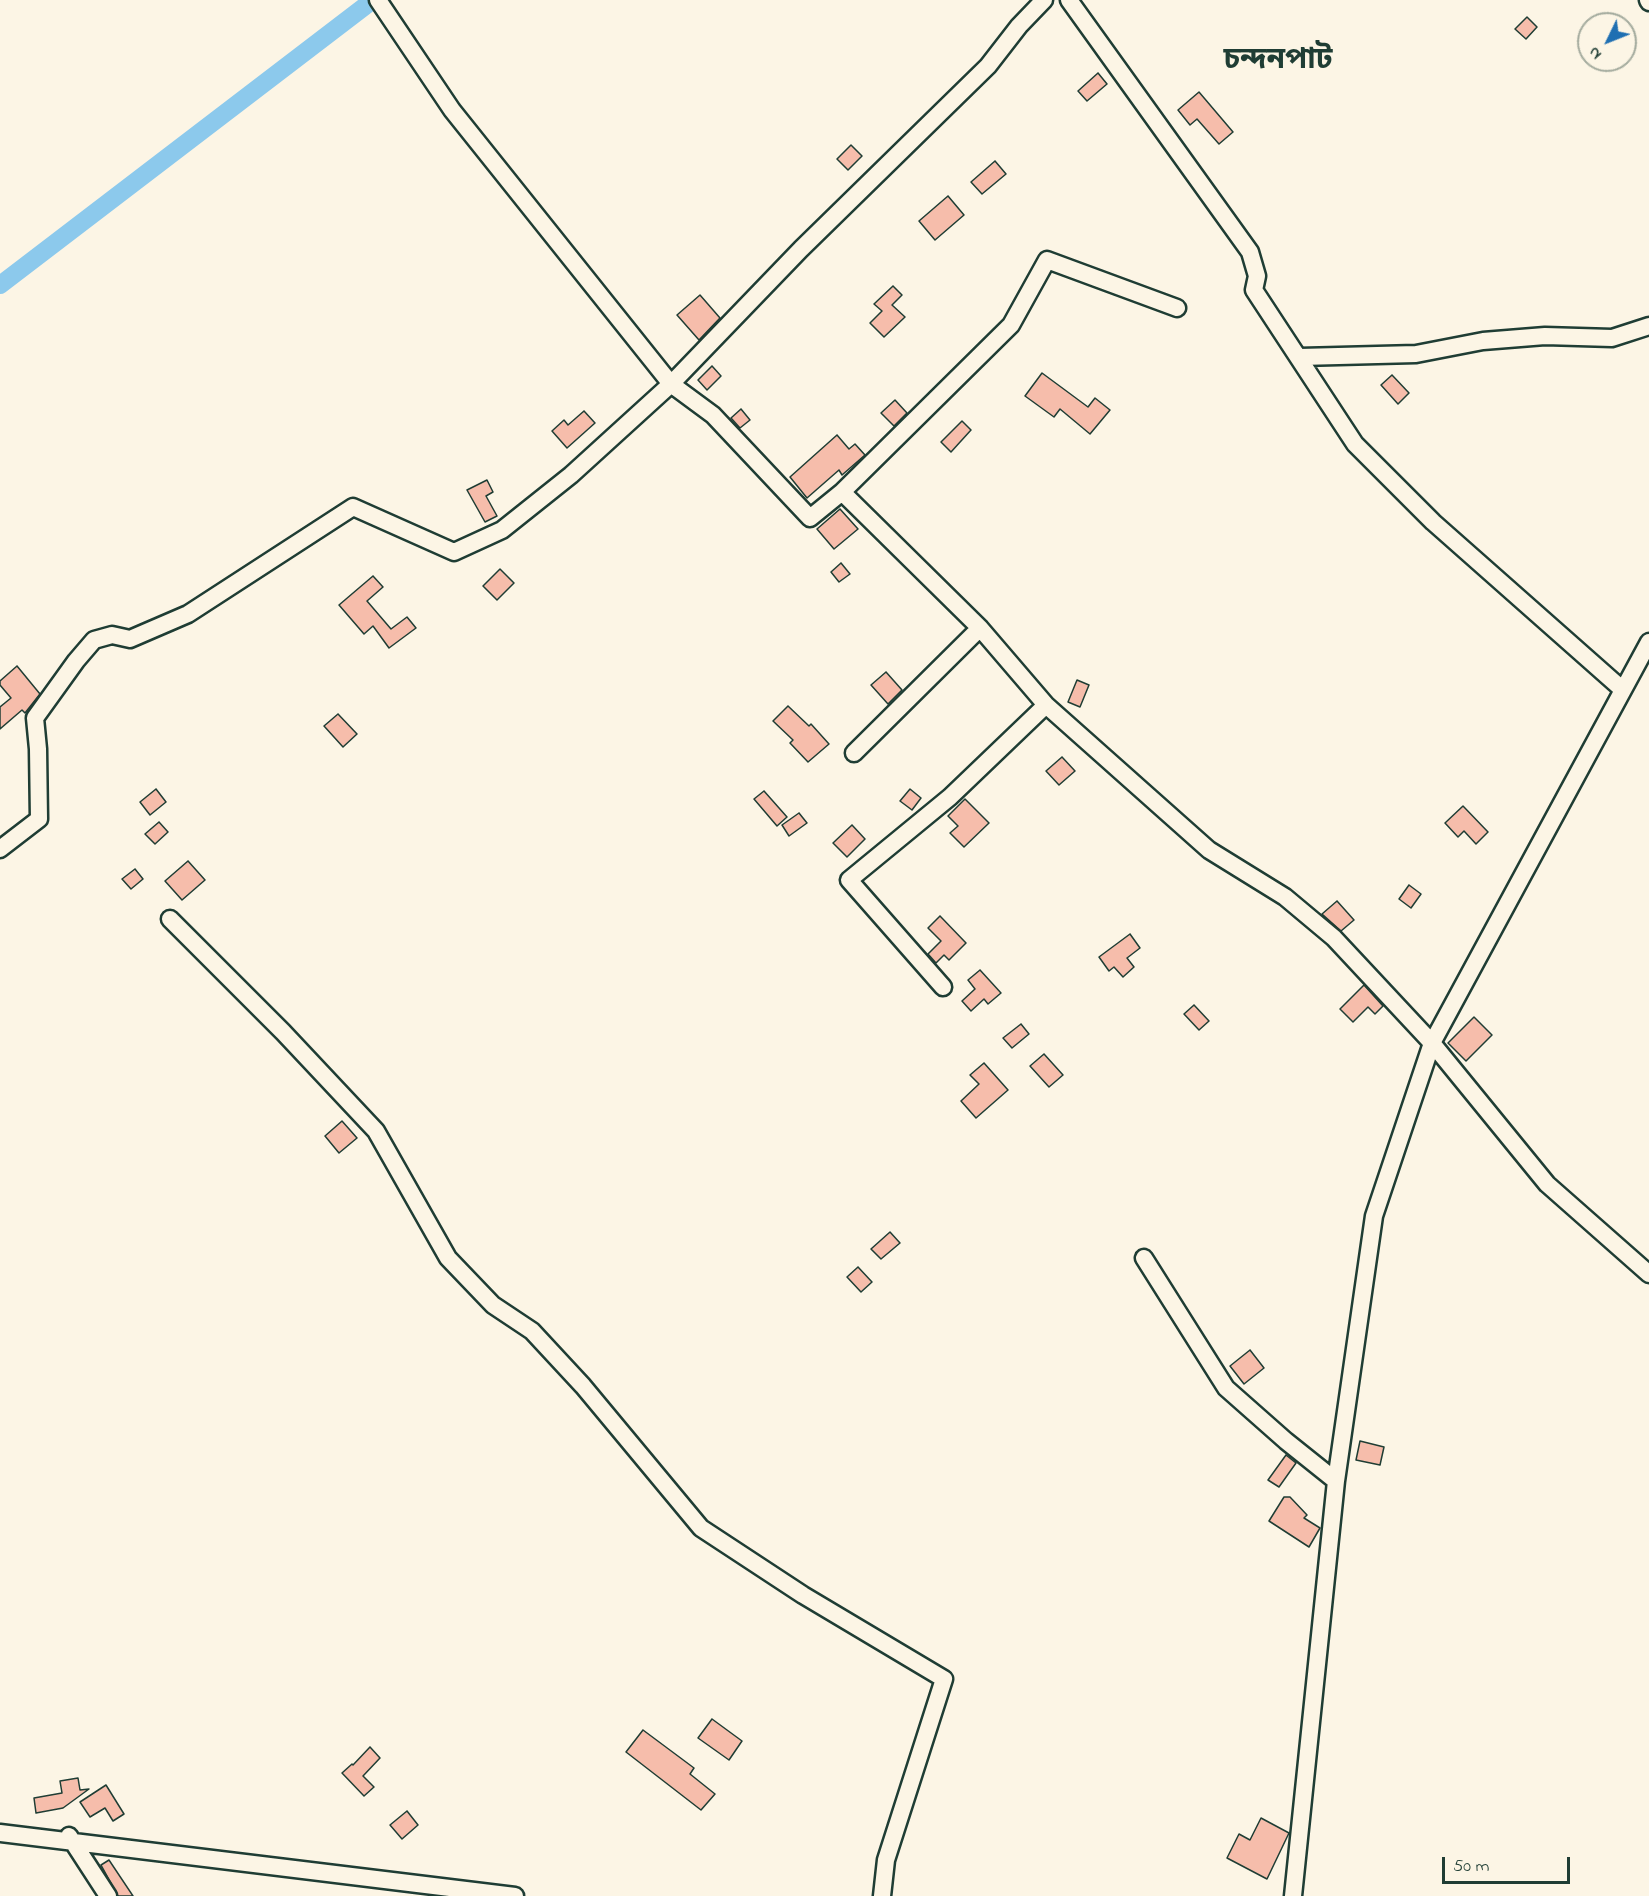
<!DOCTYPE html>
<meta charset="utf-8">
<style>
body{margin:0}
#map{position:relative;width:1649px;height:1896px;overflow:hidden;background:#fcf5e5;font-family:"Indie Flower",sans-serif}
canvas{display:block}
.north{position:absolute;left:1577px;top:12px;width:60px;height:60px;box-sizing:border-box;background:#fcf5e5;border:2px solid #a4ab9e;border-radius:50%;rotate:227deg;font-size:16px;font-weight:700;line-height:24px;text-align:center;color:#1f3d34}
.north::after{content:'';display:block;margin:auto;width:21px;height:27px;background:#1f6fb2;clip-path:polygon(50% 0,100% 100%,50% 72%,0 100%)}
.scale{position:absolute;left:1442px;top:1857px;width:128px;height:27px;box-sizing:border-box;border:3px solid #1f3d34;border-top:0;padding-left:8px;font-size:18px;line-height:21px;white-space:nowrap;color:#1f3d34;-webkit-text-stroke:4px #fcf5e5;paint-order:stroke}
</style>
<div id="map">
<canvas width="1649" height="1896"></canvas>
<div class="north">N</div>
<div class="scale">50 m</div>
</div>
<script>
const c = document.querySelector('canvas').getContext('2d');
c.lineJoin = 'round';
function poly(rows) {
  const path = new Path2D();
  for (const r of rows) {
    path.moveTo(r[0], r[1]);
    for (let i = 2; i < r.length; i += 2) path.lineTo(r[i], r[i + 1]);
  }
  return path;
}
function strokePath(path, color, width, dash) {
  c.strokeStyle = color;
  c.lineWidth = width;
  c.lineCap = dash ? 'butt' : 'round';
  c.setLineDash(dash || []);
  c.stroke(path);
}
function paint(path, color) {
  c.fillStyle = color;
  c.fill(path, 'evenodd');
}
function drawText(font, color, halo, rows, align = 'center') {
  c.font = font + ' "Indie Flower","Noto Sans Bengali",sans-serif';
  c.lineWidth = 5;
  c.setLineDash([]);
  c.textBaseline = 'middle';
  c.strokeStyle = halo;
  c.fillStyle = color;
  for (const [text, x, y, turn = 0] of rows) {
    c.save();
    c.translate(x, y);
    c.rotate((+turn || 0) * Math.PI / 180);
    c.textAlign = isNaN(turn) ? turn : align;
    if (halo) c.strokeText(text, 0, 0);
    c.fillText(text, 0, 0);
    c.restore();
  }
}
const canal = poly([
 [0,285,373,0]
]);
const building = poly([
 [1527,17,1537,27,1526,39,1515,29,1527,17],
 [1098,73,1107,84,1087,101,1078,91,1098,73],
 [1199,92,1233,132,1219,144,1197,119,1190,125,1178,110,1199,92],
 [851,145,862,156,848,170,837,159,851,145],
 [995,161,1006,174,982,194,971,182,995,161],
 [948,196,964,215,935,240,919,221,948,196],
 [893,286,902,295,892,305,905,317,884,337,870,323,882,311,874,304,893,286],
 [700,295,720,318,699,340,677,315,700,295],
 [712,366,721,376,707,390,698,380,712,366],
 [1042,373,1088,407,1095,398,1110,410,1090,434,1060,409,1054,417,1025,396,1042,373],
 [1392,375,1409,393,1398,404,1381,385,1392,375],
 [895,400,907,413,894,426,881,413,895,400],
 [741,409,750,420,740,428,731,418,741,409],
 [584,411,595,423,567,448,552,431,564,420,568,425,584,411],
 [962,421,971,430,951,452,941,442,962,421],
 [837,435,849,449,855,444,865,455,842,475,839,470,807,498,790,477,837,435],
 [487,480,493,492,486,496,497,516,485,522,467,490,487,480],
 [840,509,858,529,834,549,817,529,840,509],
 [841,563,850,574,839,582,831,572,841,563],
 [500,569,514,583,497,600,483,586,500,569],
 [373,576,383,587,367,601,391,629,407,617,416,628,389,648,373,626,364,634,339,605,373,576],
 [17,666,40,694,25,713,22,710,0,729,0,707,11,698,0,685,0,681,17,666],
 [886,672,902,690,888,704,871,685,886,672],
 [1077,680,1089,685,1080,707,1068,702,1077,680],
 [788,706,809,726,811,724,829,744,808,762,790,743,793,740,773,721,788,706],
 [338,714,357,734,343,747,324,726,338,714],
 [1062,757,1075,771,1059,785,1046,771,1062,757],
 [156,789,166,802,150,815,140,802,156,789],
 [910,789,921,798,912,810,900,801,910,789],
 [764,791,787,817,777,826,754,799,764,791],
 [965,799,989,823,964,847,950,833,958,826,948,816,965,799],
 [1463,806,1488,832,1476,844,1464,831,1458,837,1445,823,1463,806],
 [799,813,807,823,789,836,782,825,799,813],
 [159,822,168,832,155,844,145,834,159,822],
 [852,825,865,839,847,857,833,843,852,825],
 [188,861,205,880,182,900,165,881,188,861],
 [135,869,143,879,131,889,122,879,135,869],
 [1409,885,1421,894,1411,908,1399,899,1409,885],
 [1337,901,1354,920,1341,931,1322,914,1337,901],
 [940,916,966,943,949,960,944,955,936,963,928,954,941,941,928,928,940,916],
 [1130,934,1140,948,1127,958,1134,967,1123,977,1114,967,1109,971,1099,957,1130,934],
 [980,970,1001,993,988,1004,984,999,971,1011,962,1001,975,989,968,980,980,970],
 [1364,985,1383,1006,1375,1014,1368,1007,1353,1022,1340,1009,1364,985],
 [1194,1005,1209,1021,1199,1030,1184,1014,1194,1005],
 [1474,1017,1492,1035,1466,1061,1448,1043,1474,1017],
 [1021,1024,1029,1034,1012,1048,1003,1038,1021,1024],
 [1044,1054,1063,1075,1049,1087,1030,1066,1044,1054],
 [984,1063,1008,1090,976,1118,961,1101,979,1084,970,1075,984,1063],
 [342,1121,357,1138,339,1153,325,1136,342,1121],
 [890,1232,900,1243,881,1259,871,1249,890,1232],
 [858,1267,872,1282,861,1292,847,1277,858,1267],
 [1250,1350,1264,1368,1244,1384,1230,1366,1250,1350],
 [1360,1441,1384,1447,1380,1465,1356,1460,1360,1441],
 [1286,1455,1296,1463,1279,1487,1268,1480,1286,1455],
 [1284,1497,1290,1497,1307,1515,1304,1518,1320,1528,1309,1547,1269,1521,1284,1497],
 [712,1719,742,1741,729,1760,698,1738,712,1719],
 [643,1730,694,1768,690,1774,715,1794,701,1810,626,1752,643,1730],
 [370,1747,380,1758,363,1776,374,1787,364,1796,342,1773,352,1764,353,1765,370,1747],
 [78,1778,80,1790,89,1789,63,1808,36,1813,34,1798,62,1793,60,1781,78,1778],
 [106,1785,124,1814,113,1821,105,1808,90,1817,80,1802,106,1785],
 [407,1811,418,1825,402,1839,390,1825,407,1811],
 [1261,1818,1289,1833,1267,1879,1227,1858,1239,1834,1250,1840,1261,1818],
 [109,1860,133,1896,118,1896,101,1865,109,1860]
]);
const street = poly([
 [378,0,452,110,671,384,713,415,810,518,842,492,980,628,1046,705,1209,850,1285,897,1334,938,1432,1043,1547,1184,1649,1274],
 [1069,0,1250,252,1257,276,1254,290,1355,444,1433,522,1623,690],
 [1648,0,1649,2],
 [1300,357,1416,354,1483,341,1545,336,1612,338,1649,326],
 [842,492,1011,325,1047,260,1177,308],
 [854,753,980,628],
 [0,849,39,819,38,749,35,718,76,661,94,640,112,635,130,639,188,614,353,507,454,552,502,530,571,475,671,384,801,249,988,66,1019,26,1044,0],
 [170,919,283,1032,376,1131,448,1258,493,1305,532,1331,583,1386,701,1528,803,1595,944,1679,886,1860,882,1896],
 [943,987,849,880,950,797,1046,705],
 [1144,1258,1226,1388,1286,1441,1336,1481],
 [0,1833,515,1896],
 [69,1836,108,1896],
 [1293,1896,1336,1481,1374,1216,1432,1043,1649,642]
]);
const quarterNames = [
 ["চন্দনপাট",1278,63]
];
strokePath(canal, '#8cc9ec', 18);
paint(building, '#f6bdab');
strokePath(building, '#1f3d34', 1.5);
strokePath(street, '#1f3d34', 21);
strokePath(street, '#fcf5e5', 16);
drawText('bold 30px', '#1f3d34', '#fcf5e5', quarterNames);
</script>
